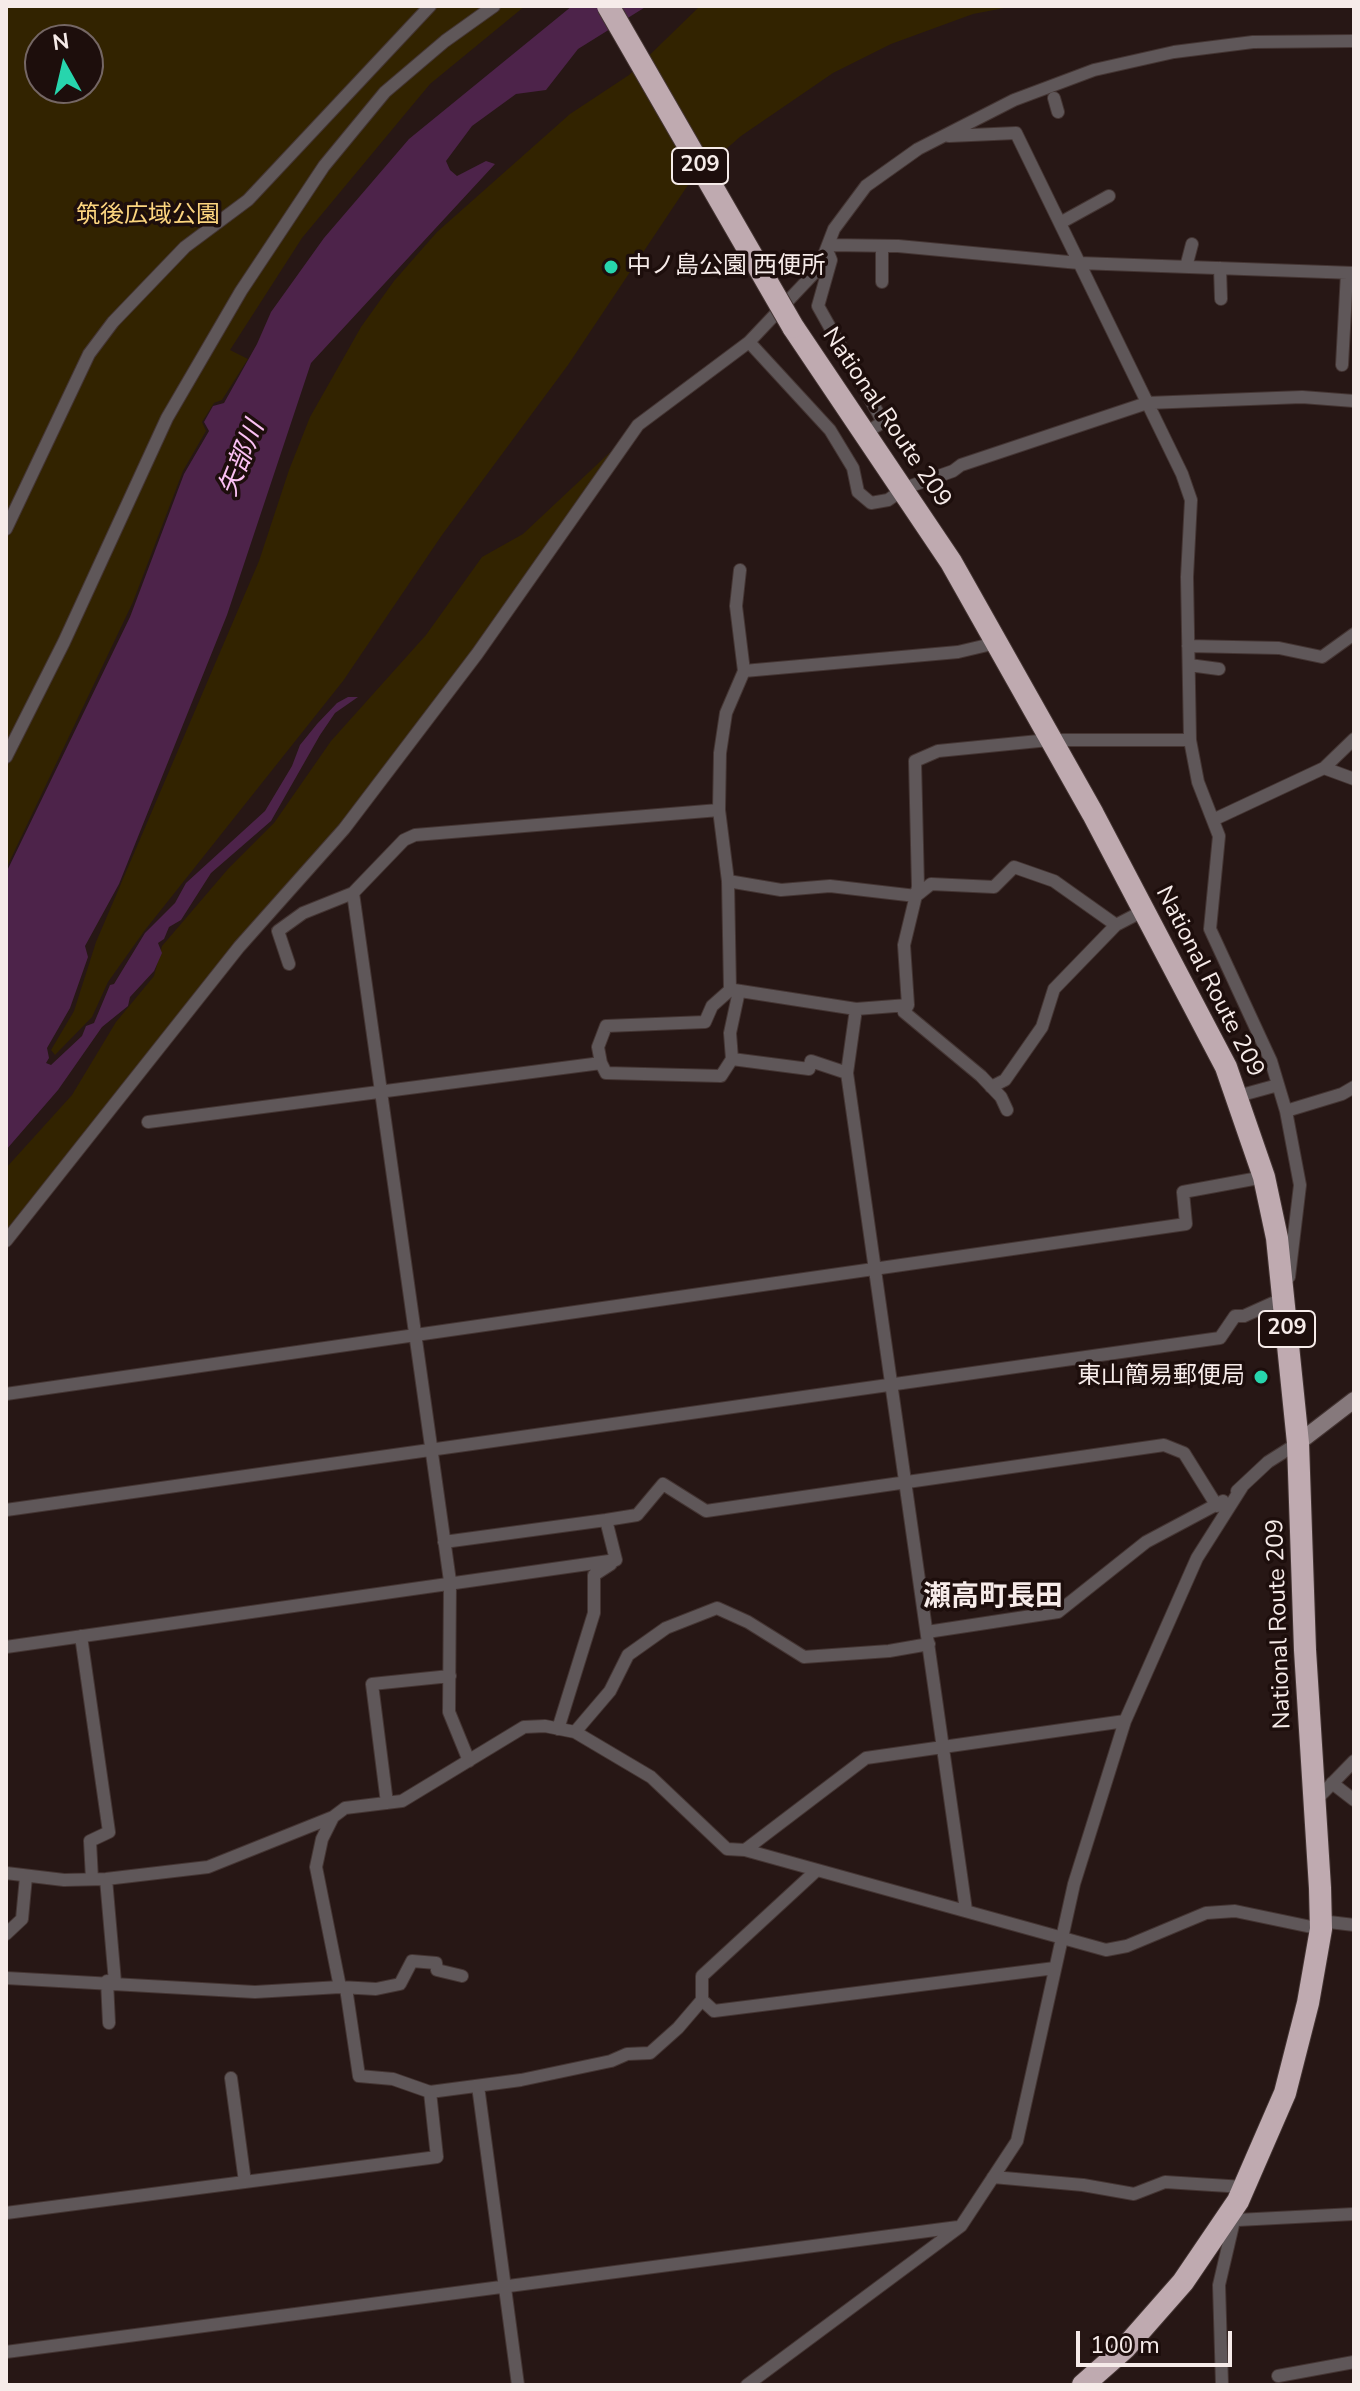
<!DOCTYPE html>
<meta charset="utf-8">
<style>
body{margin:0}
#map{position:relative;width:1360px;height:2391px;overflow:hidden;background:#271715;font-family:"Nunito Sans",sans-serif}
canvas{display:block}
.frame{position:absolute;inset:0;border:8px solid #f6ebe9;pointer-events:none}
.north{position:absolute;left:24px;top:24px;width:80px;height:80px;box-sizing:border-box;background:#1d0e0c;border:2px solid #746664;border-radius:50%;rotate:352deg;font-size:22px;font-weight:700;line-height:32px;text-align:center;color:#f6ebe9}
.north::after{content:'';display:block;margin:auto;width:28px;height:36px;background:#27d5ad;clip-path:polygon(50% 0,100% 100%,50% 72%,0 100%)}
.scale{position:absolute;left:1076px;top:2331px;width:156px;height:36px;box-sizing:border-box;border:4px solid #f6ebe9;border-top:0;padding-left:10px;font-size:24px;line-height:28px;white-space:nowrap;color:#f6ebe9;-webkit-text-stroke:6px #1d0e0c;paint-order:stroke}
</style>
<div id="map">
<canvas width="1360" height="2391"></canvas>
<div class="frame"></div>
<div class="north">N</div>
<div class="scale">100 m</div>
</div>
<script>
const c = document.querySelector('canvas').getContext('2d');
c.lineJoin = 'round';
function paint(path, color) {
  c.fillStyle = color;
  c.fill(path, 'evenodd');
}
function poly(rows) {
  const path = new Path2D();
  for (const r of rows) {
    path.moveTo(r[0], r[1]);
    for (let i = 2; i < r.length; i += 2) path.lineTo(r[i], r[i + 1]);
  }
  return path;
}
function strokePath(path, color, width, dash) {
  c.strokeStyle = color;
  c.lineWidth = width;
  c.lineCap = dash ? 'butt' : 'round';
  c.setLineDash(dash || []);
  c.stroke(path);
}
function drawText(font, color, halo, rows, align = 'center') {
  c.font = font + ' "Nunito Sans","Noto Sans JP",sans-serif';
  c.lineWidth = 7;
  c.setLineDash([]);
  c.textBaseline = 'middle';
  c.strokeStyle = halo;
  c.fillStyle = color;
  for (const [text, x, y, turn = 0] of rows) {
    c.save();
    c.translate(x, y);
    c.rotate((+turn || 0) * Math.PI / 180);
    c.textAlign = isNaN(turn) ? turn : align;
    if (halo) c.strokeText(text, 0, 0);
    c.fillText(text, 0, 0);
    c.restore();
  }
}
const green = poly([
 [6,6,525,6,430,84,302,238,230,350,248,359,222,400,214,403,202,422,206,431,183,471,133,602,6,869],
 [40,40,88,40,88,88,40,88],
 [700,6,1015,6,973,14,891,44,833,73,741,136,692,179,568,365,442,535,343,681,145,930,108,982,92,1017,55,1055,51,1050,74,1011,96,942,259,561,289,470,310,417,361,327,394,281,437,232,570,114,629,75],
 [621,442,410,739,260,920,6,1238,6,1168,72,1095,116,1022,154,976,162,946,228,869,274,823,331,741,426,635,482,557,523,534]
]);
const water = poly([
 [572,6,647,6,578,49,546,90,516,94,472,126,446,161,450,170,457,176,486,161,495,164,311,363,227,615,119,884,85,946,88,957,70,1008,47,1048,49,1058,46,1063,51,1065,82,1036,86,1026,94,1023,110,985,114,984,145,933,175,903,186,883,265,811,292,766,300,745,317,724,337,703,348,697,358,697,335,713,320,735,271,821,211,873,181,920,169,927,164,939,158,943,162,953,154,971,130,997,128,1006,102,1027,58,1090,6,1150,6,873,130,617,184,474,209,431,204,422,213,406,224,403,257,344,271,312,324,238,409,139]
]);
const street = poly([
 [1054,98,1058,112],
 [949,136,1016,133,1182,474,1191,500,1187,577,1190,740,1198,782,1219,836,1210,929,1271,1061,1286,1111,1300,1185,1289,1277],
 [1060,223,1109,196],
 [830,245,898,246,1079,263,1354,273],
 [882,246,882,282],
 [829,255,831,260,818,306,883,422,875,427],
 [1186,267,1192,244],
 [1220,268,1221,299],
 [749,342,830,430,853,468,858,492,871,503,888,500,905,488,953,471,961,465,1147,403,1302,397,1354,401],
 [1342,365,1347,273],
 [6,529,89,354,113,322,185,247,248,200,430,6],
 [740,570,736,606,744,671],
 [1188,646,1279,648,1322,657,1354,634],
 [1189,665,1219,669],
 [6,757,64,642,167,418,241,291,324,166,385,92,445,41,494,6],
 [1324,768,1354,779],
 [1215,819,1324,768,1354,739],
 [728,881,781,890,830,886,916,896,931,884,994,887,1014,867,1054,881,1116,925,1143,911],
 [289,964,278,931,303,913,353,893],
 [734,990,856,1009,908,1005],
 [856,1009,847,1073,966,1910],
 [732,1059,809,1069,811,1061,847,1073],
 [601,1063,598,1047,606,1026,705,1022,712,1006,730,990,728,881,719,810,720,753,726,713,744,671,958,652,996,643],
 [991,1087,1005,1080,1042,1027,1054,989,1116,925],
 [1238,1096,1278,1085],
 [1007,1110,1001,1097,981,1076,904,1012,908,1005,904,945,918,887,915,761,938,751,1049,740,1190,740],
 [1286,1111,1342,1094,1354,1087],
 [148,1122,601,1063,606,1073,721,1076,732,1059,730,1033,739,991],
 [6,1241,239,947,344,829,477,654,638,425,749,342,819,268,834,229,866,186,918,149,1014,100,1094,70,1174,52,1253,42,1354,41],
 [6,1394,1186,1224,1183,1192,1264,1177],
 [1237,1491,1268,1462,1298,1443],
 [6,1510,1220,1338,1235,1316,1244,1316,1284,1298],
 [444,1542,606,1520],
 [927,1632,1058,1612,1146,1542,1223,1501],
 [81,1636,109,1832,90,1841,92,1879],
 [6,1647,616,1560,606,1520,637,1515,663,1484,706,1511,1164,1445,1184,1453,1217,1506],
 [558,1729,594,1613,594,1575,611,1564],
 [575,1732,610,1691,628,1655,666,1628,717,1608,748,1622,804,1657,889,1651,929,1644],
 [469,1761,449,1712,450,1581,353,893,404,840,415,835,719,810],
 [1332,1783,1354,1800],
 [1315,1801,1354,1761],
 [387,1803,372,1684,450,1676],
 [333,1817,322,1839,316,1867,340,1987],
 [745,1850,866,1758,1125,1721],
 [6,1873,64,1880,106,1879,208,1867,333,1817,345,1808,402,1801,524,1727,545,1726,575,1732,651,1777,727,1849,745,1850,1106,1950,1127,1946,1206,1913,1235,1911,1321,1929],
 [106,1879,115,1982],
 [1321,1921,1354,1925],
 [6,1934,22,1919,26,1877],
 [6,1978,255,1992,340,1987,376,1989,400,1984,412,1961,436,1963,437,1970,462,1976],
 [107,1981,109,2023],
 [346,1988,359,2076,393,2079,430,2092,521,2080,611,2061,627,2054,650,2053,678,2028,702,2000,702,1976,817,1870],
 [702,2000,714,2011,1055,1968],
 [231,2078,245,2182],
 [478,2086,518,2385],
 [993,2177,1083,2185,1134,2194,1165,2182,1244,2187],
 [6,2213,437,2157,430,2092],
 [1237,2220,1354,2214],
 [6,2352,958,2227],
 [1278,2376,1354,2362],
 [747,2385,961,2226,1017,2141,1074,1884,1125,1721,1197,1558,1242,1487],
 [1222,2385,1219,2285,1237,2208]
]);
const secondary = poly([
 [1298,1443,1354,1400]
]);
const highway = poly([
 [793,327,951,562,1093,814,1226,1067,1264,1177,1277,1238,1298,1443,1305,1650,1320,1888,1321,1929,1308,2003,1285,2093,1238,2201,1183,2282,1125,2348,1083,2385]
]);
const highwayBridge = poly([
 [608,6,793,327]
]);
const markers = [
 [611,267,8,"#27d5ad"],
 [1261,1377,8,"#27d5ad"]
];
const shields = [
 [700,166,56],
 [1287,1329,56]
];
const shieldNames = [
 ["209",700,166],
 ["209",1287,1329]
];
const parkNames = [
 ["筑後広域公園",148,216]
];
const poiNames = [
 ["中ノ島公園 西便所",627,267],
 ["東山簡易郵便局",1245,1377,"right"]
];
const streetNames = [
 ["National Route 209",886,418,56],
 ["National Route 209",1209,982,63],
 ["National Route 209",1280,1624,-92]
];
const waterNames = [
 ["矢部川",243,459,-68]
];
const quarterNames = [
 ["瀬高町長田",993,1598]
];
paint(green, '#322300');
paint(water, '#4d234a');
strokePath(street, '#443533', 14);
strokePath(secondary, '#443533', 18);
strokePath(highway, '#443533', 24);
strokePath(street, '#5f5759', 12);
strokePath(secondary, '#86797c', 16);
strokePath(highway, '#bfaab0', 22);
strokePath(highwayBridge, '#443533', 24, []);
strokePath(highwayBridge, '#bfaab0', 22);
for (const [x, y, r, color] of markers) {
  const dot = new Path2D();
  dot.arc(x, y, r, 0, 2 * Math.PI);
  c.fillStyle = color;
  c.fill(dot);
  strokePath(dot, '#1d0e0c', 3);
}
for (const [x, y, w] of shields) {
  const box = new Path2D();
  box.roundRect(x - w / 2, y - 18, w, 36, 6);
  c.fillStyle = '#1d0e0c';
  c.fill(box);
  strokePath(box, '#f6ebe9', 2);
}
drawText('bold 22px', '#f6ebe9', null, shieldNames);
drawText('24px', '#fcd57f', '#1d0e0c', parkNames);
drawText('24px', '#f6ebe9', '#1d0e0c', poiNames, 'left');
drawText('24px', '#f6ebe9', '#1d0e0c', streetNames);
drawText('italic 26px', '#fbc1f3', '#1d0e0c', waterNames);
drawText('bold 28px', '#f6ebe9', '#1d0e0c', quarterNames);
</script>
